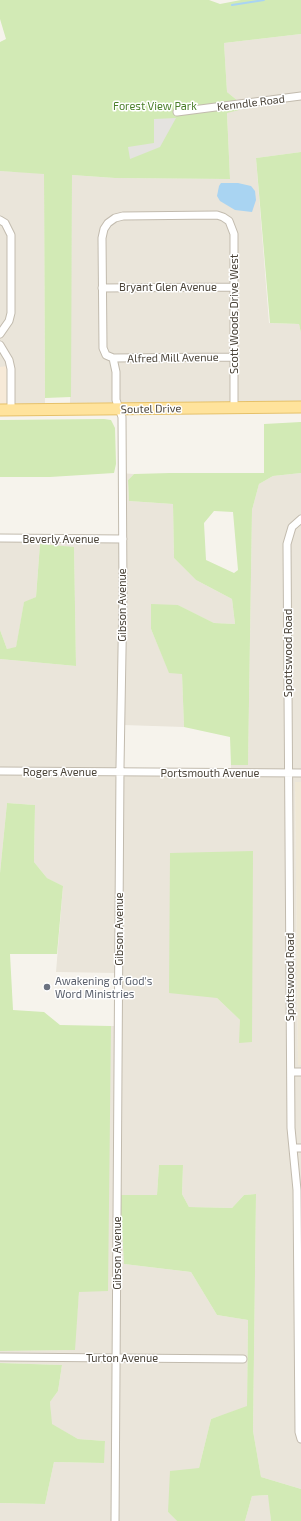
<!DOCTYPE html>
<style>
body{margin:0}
canvas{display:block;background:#f6f3ec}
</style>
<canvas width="301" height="1521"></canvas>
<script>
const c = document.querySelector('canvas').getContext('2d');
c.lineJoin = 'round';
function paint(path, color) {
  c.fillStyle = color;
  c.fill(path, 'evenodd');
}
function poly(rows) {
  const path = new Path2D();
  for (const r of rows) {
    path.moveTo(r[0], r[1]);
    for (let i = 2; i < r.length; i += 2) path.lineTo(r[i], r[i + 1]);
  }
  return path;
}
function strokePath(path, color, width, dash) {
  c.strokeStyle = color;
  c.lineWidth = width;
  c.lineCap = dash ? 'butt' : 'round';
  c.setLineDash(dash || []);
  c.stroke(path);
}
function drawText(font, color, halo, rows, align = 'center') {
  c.font = font + ' "Exo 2",sans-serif';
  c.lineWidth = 3;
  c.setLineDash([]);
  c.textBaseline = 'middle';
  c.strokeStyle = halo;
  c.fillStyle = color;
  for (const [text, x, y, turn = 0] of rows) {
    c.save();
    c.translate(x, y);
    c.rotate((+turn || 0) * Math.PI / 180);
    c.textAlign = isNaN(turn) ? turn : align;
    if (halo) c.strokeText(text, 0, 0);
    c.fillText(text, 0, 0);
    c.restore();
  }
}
const residential = poly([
 [301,34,301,152,256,158,269,323,299,324,301,333,301,401,70,403,72,175,115,178,230,179,227,112,239,109,238,101,227,92,224,43],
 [0,171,44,173,45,404,7,404,7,367,0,367],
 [120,473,134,474,128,480,129,501,173,504,174,558,196,580,232,599,235,624,214,623,178,605,151,629,169,672,182,673,184,727,123,725,122,769,231,770,231,765,248,764,252,510,259,484,273,476,301,473,301,782,295,782,298,1064,301,1065,301,1489,261,1477,253,1431,256,1194,244,1195,232,1208,189,1207,182,1194,183,1165,159,1165,157,1195,120,1195,124,1264,191,1272,217,1315,248,1320,247,1407,211,1419,199,1468,168,1512,177,1521,0,1521,0,1503,45,1504,54,1462,103,1463,105,1441,78,1439,51,1424,50,1402,58,1391,62,1365,0,1363,0,1351,74,1350,79,1292,111,1026,115,1026,116,973,56,972,63,886,47,878,34,862,35,805,7,803,0,873,0,659,76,666,74,548,40,544,36,597,24,603,16,648,7,649,0,630,0,536,119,537],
 [253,852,240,1020,217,998],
 [269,1495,271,1521,245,1521,252,1496]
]);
const commercial = poly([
 [7,366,7,404,0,404,0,367]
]);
const education = poly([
 [295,782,301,782,301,1065,298,1065]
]);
const green = poly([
 [0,0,209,0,220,4,241,0,301,0,301,34,224,43,227,92,238,101,239,110,227,113,230,179,115,178,72,175,71,397,45,398,44,174,0,171,0,42,6,39,0,19],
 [301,152,301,333,299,324,270,323,256,158],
 [104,419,111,420,115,428,116,464,114,473,50,477,0,477,0,420],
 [301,422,301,473,273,476,259,484,252,510,248,765,231,765,230,737,184,727,182,674,169,673,151,629,151,604,178,605,214,623,235,624,232,599,196,580,174,558,173,504,129,501,128,480,134,474,170,473,264,473,264,424],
 [214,511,233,512,238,570,234,573,206,560,204,523],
 [40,544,74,547,76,666,0,659,0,630,7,649,16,647,24,602,36,597],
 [7,803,35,805,34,862,47,878,63,886,57,954,10,954,13,1010,44,1012,60,1025,111,1026,108,1291,79,1292,75,1350,0,1351,0,873],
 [253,851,252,1042,239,1043,240,1020,217,998,169,993,170,853],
 [159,1165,183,1165,182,1194,189,1207,232,1208,244,1195,256,1194,253,1431,261,1477,301,1489,301,1521,271,1521,268,1495,252,1496,245,1521,177,1521,168,1512,170,1471,199,1468,211,1419,247,1406,248,1320,217,1315,191,1272,124,1264,120,1195,157,1195],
 [0,1363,62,1365,58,1391,50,1402,52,1424,78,1439,105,1441,104,1463,54,1462,45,1504,0,1503]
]);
const parking = poly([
 [176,118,160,147,130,159,128,147,154,143,154,119]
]);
const water = poly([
 [221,183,238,183,251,186,255,191,256,200,252,212,235,210,220,201,217,196,219,186]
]);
const stream = poly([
 [232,5,264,0]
]);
const minor = poly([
 [177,112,301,96],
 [0,220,5,223,11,235,11,313,9,321,0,334],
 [102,288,233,287],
 [0,345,9,360,11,369,11,410],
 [113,358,233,357],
 [301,519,292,527,287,544,291,1128,297,1190,299,1432,301,1439],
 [0,538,123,539],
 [0,771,301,773],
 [291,1072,301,1072],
 [293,1148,301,1148],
 [0,1357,243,1359],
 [115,1521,120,767,123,593,122,417,116,400,116,372,113,358,106,355,103,348,102,238,104,229,108,223,115,218,123,216,217,215,223,217,229,221,234,234,234,408]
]);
const primary = poly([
 [0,410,301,407]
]);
const markers = [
 [47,987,4,"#6b7280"]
];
const streetNames = [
 ["Kenndle Road",251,103,-7],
 ["Bryant Glen Avenue",168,287],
 ["Scott Woods Drive West",234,314,-90],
 ["Alfred Mill Avenue",173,358,-1],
 ["Soutel Drive",151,409,-1],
 ["Beverly Avenue",61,539],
 ["Gibson Avenue",122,605,-90],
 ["Spottswood Road",288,653,-90],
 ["Rogers Avenue",60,772],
 ["Portsmouth Avenue",210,773],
 ["Gibson Avenue",119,929,-90],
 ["Spottswood Road",290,977,-90],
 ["Gibson Avenue",117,1253,-90],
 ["Turton Avenue",122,1358]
];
const parkNames = [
 ["Forest View Park",155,106]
];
const worshipNames = [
 ["Awakening of God's",55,981],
 ["Word Ministries",55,994]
];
paint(residential, '#eae5da');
paint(commercial, '#f7ead8');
paint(education, '#efe8d6');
paint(green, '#d2eab5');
paint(parking, '#e5e3e0');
paint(water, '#a9d4f2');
strokePath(stream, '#a9d4f2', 2);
strokePath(minor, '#c2bbae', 9);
strokePath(primary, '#e6c16a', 13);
strokePath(minor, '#fff', 7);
strokePath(primary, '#ffe39c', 11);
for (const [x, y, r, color] of markers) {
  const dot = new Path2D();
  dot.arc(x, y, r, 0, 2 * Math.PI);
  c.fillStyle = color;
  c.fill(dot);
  strokePath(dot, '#fff', 1.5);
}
drawText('11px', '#4b4439', '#fff', streetNames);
drawText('11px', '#4a7f2a', '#fff', parkNames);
drawText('11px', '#5b616d', '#fff', worshipNames, 'left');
</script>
